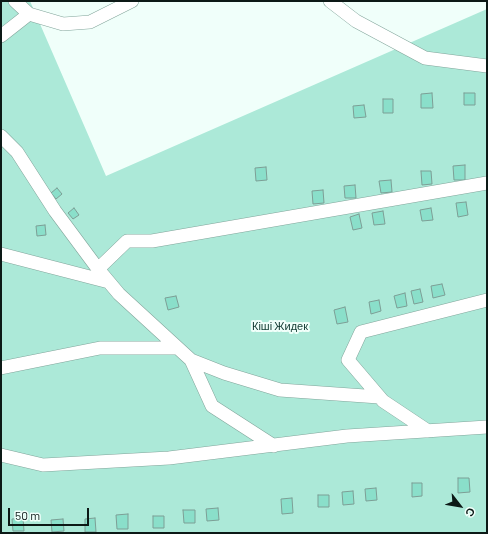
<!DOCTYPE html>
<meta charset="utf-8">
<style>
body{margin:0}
#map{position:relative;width:488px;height:534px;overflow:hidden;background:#f0fffa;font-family:Barlow,sans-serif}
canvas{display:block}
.frame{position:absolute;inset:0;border:2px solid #0c1916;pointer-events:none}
.north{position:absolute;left:440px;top:486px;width:40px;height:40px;-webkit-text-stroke:3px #f0fffa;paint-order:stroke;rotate:121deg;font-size:11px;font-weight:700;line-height:16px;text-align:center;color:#0c1916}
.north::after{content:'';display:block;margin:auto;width:14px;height:18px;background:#0c1916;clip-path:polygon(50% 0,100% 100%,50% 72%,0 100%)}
.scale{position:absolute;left:8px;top:508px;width:81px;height:18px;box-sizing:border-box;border:2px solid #0c1916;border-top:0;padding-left:5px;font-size:12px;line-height:14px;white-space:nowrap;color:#0c1916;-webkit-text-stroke:3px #f0fffa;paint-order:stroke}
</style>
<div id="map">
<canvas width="488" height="534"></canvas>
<div class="frame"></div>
<div class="north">С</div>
<div class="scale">50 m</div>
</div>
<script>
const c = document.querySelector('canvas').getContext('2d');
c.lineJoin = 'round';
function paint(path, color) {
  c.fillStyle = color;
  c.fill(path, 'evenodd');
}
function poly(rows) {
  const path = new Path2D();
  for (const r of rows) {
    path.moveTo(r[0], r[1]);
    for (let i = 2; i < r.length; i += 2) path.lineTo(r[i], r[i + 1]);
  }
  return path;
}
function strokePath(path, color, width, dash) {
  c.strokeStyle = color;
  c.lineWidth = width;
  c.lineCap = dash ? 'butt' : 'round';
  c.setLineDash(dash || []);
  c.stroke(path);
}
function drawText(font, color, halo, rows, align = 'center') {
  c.font = font + ' Barlow,sans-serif';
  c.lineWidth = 4;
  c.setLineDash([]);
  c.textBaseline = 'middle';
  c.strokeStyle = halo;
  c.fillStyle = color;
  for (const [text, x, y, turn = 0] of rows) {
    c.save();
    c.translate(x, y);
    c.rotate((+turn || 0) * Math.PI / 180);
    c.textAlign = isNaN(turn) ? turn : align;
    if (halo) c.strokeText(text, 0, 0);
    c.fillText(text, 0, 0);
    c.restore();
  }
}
const green = poly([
 [1,1,30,1,106,176,487,9,487,533,1,533]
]);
const building = poly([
 [432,93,433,108,421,108,421,94,432,93],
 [464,93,475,93,475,105,464,105,464,93],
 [383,99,393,99,393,113,383,113,383,99],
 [364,105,366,117,354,118,353,106,364,105],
 [465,165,465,180,454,180,453,166,465,165],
 [266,167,267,180,256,181,255,168,266,167],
 [421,171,431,171,432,184,422,185,421,171],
 [391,180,392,192,381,193,379,181,391,180],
 [355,185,356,198,345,198,344,186,355,185],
 [57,188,62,194,56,199,51,193,57,188],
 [323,190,324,203,313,204,312,191,323,190],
 [466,202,468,215,458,217,456,203,466,202],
 [74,208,79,215,73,219,68,213,74,208],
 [431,208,433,220,422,221,420,210,431,208],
 [383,211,385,224,374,225,372,213,383,211],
 [359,214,362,228,353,230,350,217,359,214],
 [45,225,46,235,37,236,36,226,45,225],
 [442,284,445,295,433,298,431,286,442,284],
 [420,289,423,302,414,304,411,291,420,289],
 [405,293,407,306,397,308,394,296,405,293],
 [176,296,179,307,168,310,165,298,176,296],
 [379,300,381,311,371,314,369,302,379,300],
 [345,307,348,322,337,324,334,310,345,307],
 [458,478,469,478,470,492,458,493,458,478],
 [412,483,422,483,422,496,412,497,412,483],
 [376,488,377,500,366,501,365,489,376,488],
 [353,491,354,504,343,505,342,492,353,491],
 [318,495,329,495,329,507,318,507,318,495],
 [292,498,293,513,282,514,281,499,292,498],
 [218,508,219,520,207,521,206,509,218,508],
 [183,510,195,510,195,523,184,523,183,510],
 [128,514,128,529,117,529,116,515,128,514],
 [153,516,164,516,164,528,153,528,153,516],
 [23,518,24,531,13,531,12,519,23,518],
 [95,518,96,532,85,532,85,519,95,518],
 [63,519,64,531,52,532,51,520,63,519]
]);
const minor = poly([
 [15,1,29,14,63,24,90,22,132,1],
 [330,1,356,21,425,58,487,66],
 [1,36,29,14],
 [1,136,17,152,55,211,98,269,119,294,191,360,212,406,274,446],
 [1,254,109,282],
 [98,269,127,241,152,241,487,183],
 [191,360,224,373,280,390,379,397],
 [1,368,100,348,178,348],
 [428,431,383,401,348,360,361,332,487,300],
 [1,455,43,465,169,458,347,436,487,427]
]);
const parkNames = [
 ["Кіші Жидек",280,326]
];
paint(green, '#ace9d8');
paint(building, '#8adfca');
strokePath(building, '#7d9f96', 1);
strokePath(minor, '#82a59b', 14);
strokePath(minor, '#fff', 13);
drawText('11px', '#103930', '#f0fffa', parkNames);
</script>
